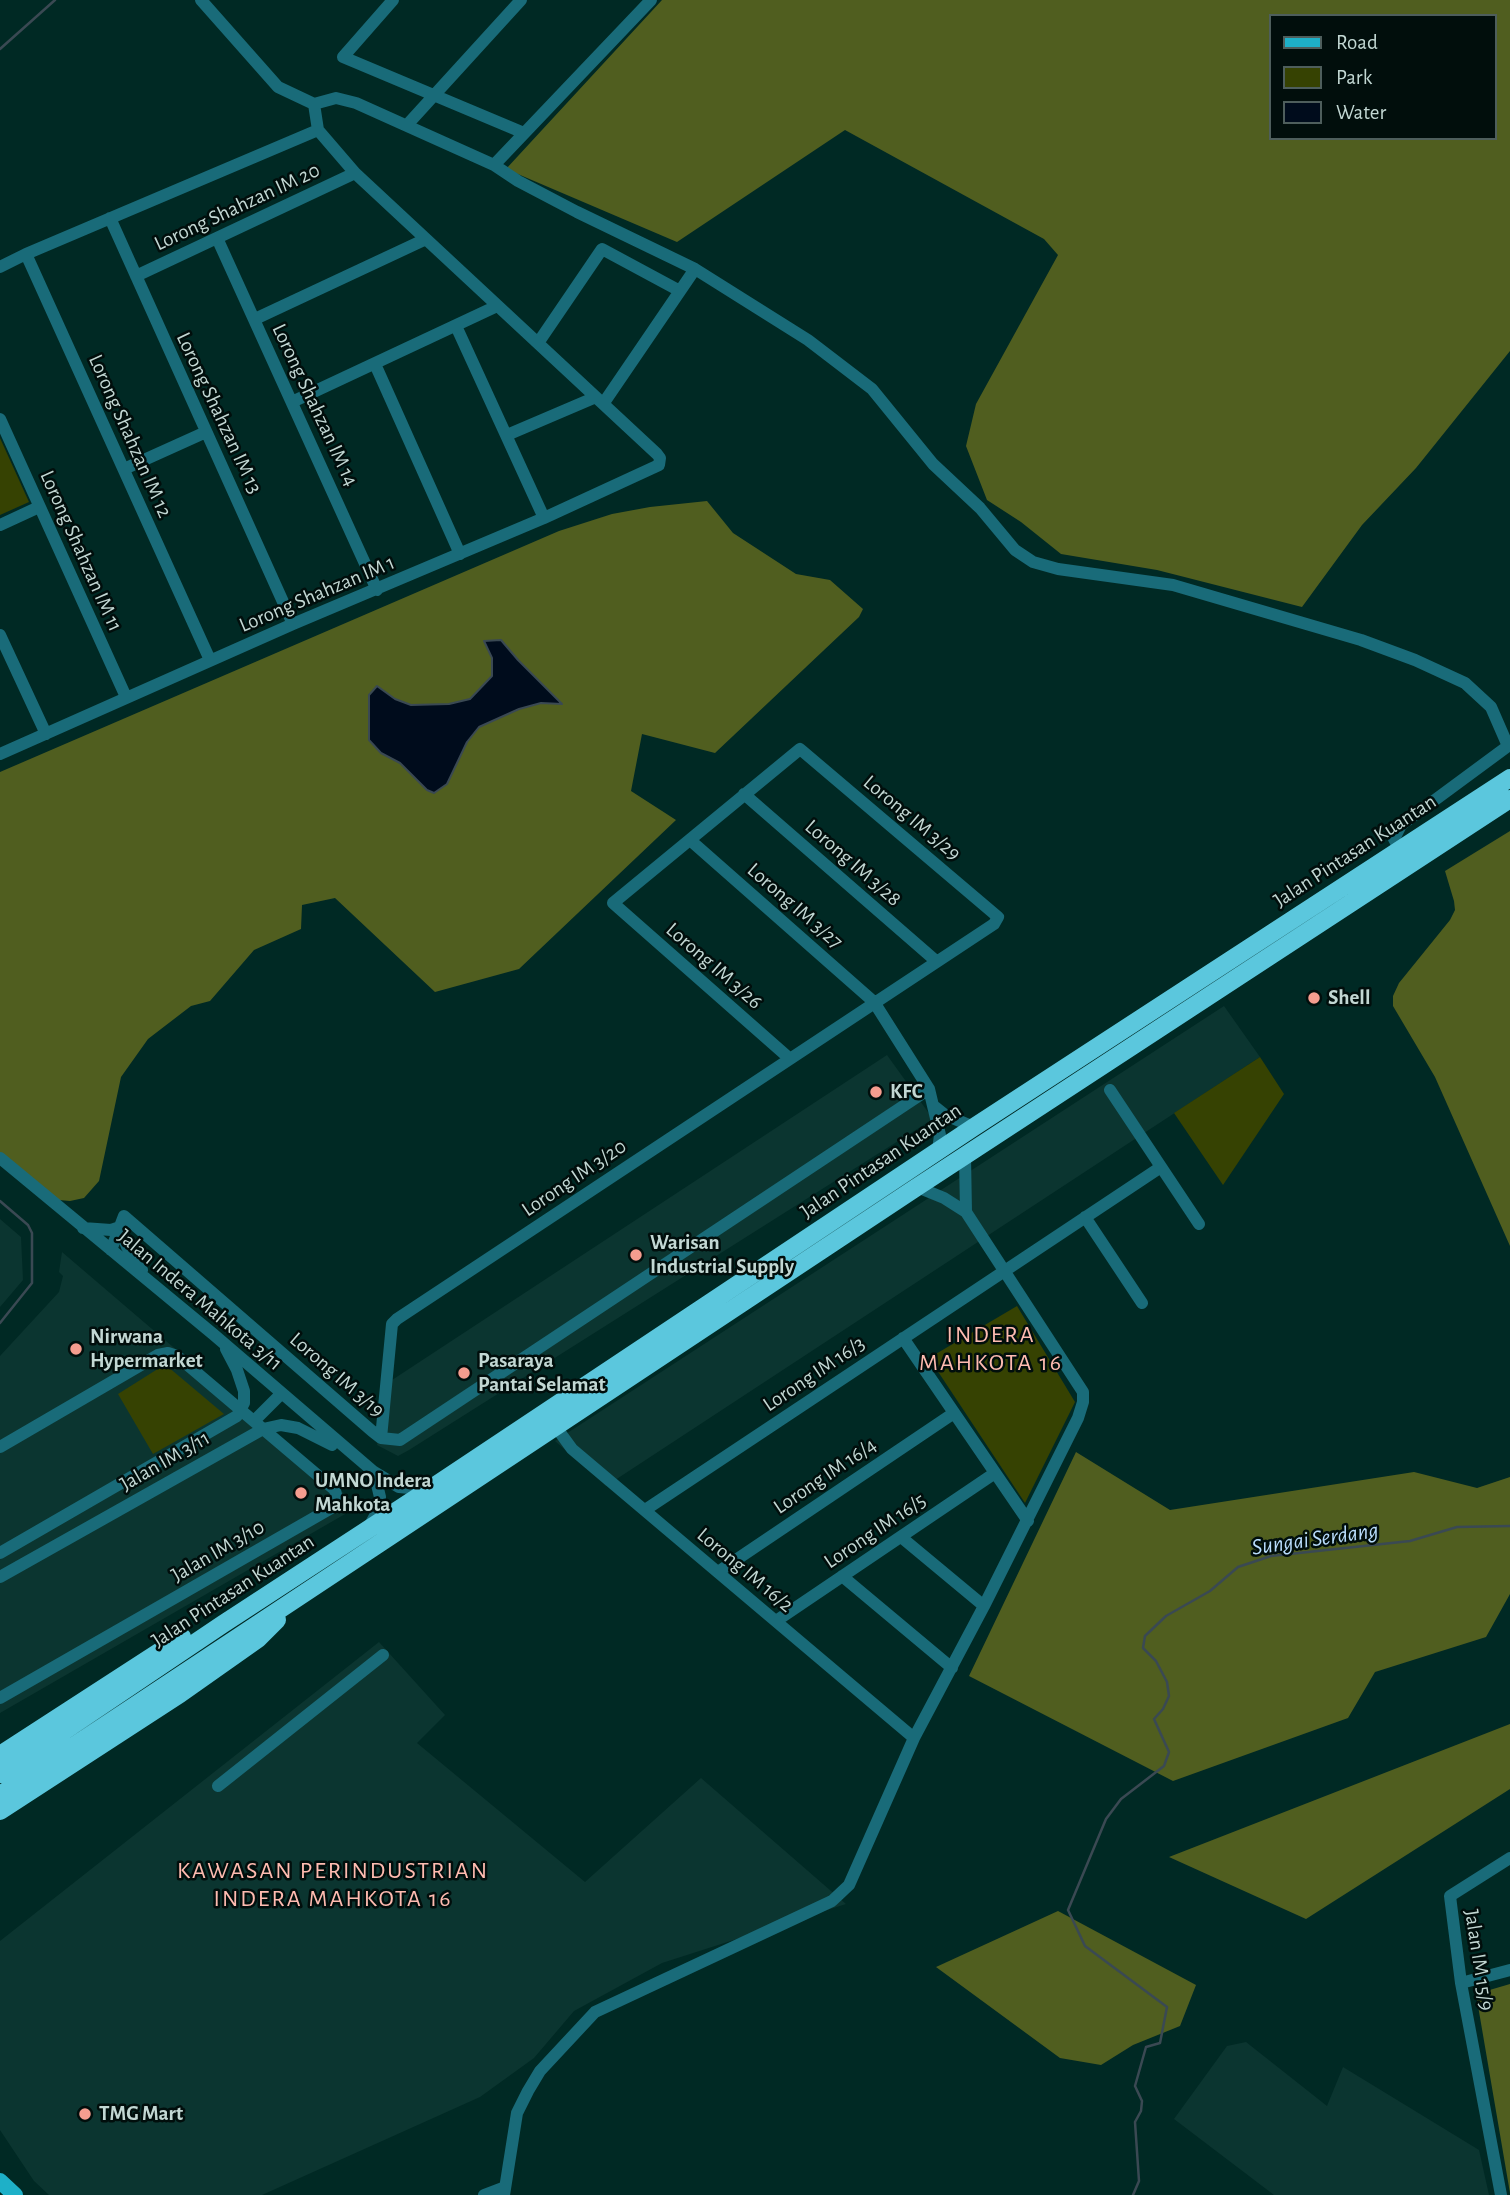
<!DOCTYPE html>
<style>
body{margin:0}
#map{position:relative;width:1510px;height:2195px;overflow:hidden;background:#002924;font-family:"Alegreya Sans",sans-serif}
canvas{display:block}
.legend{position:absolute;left:1269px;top:14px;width:228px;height:126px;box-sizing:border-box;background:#010e0c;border:2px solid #4e5e5c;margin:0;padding:9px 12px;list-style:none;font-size:21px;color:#c2d7d3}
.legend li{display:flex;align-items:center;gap:14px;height:35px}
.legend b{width:35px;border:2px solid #4e5e5c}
</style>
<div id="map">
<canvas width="1510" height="2195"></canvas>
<ul class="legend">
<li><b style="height:9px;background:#1eb0c8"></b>Road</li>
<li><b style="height:19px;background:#364202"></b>Park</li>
<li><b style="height:19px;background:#000c1c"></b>Water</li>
</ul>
</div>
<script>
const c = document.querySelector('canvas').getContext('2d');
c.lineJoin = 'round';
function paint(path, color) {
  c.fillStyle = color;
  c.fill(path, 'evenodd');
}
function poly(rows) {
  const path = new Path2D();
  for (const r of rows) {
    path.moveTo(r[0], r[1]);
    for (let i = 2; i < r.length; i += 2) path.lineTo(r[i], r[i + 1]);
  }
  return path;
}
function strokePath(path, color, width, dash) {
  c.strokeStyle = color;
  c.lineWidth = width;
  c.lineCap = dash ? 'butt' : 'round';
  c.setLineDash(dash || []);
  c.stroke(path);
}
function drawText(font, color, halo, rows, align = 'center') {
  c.font = font + ' "Alegreya Sans",sans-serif';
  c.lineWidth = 5;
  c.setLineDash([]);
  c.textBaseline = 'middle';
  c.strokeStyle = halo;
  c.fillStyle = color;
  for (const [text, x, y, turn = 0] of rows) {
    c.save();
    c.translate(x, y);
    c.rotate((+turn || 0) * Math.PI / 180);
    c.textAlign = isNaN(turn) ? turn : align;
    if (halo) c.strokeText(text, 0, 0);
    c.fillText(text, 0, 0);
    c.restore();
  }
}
const built = poly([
 [1224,1006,1260,1057,606,1486,555,1441],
 [887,1055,933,1119,409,1450,398,1456,377,1445,389,1382],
 [0,1219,21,1237,23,1280,0,1307],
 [62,1252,359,1506,0,1713,0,1356,59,1292,63,1276,59,1272],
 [379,1642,445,1715,417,1743,585,1882,701,1778,846,1904,662,1963,574,2011,534,2058,480,2097,262,2195,49,2195,34,2181,0,2130,0,1941],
 [1246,2042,1327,2106,1343,2067,1479,2150,1489,2195,1274,2195,1174,2119,1227,2046]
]);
const green = poly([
 [0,438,29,502,0,515],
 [1260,1057,1284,1094,1223,1185,1174,1113],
 [1017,1306,1075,1402,1025,1503,929,1358],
 [164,1365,167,1366,224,1414,153,1454,118,1394]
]);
const forest = poly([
 [662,0,1510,0,1510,351,1416,468,1362,525,1302,607,1157,570,1061,554,1021,522,987,500,966,446,976,404,1058,255,1044,239,845,130,677,242,506,169],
 [1270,16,1494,16,1494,138,1270,138],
 [707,501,733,533,796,574,830,580,863,609,859,617,715,753,642,734,631,791,676,820,519,969,435,992,335,898,302,905,301,929,254,950,210,1001,191,1006,148,1039,121,1077,99,1181,84,1198,70,1201,48,1199,0,1158,0,772,559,531,612,514,650,507],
 [501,640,518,660,561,703,541,703,519,709,479,727,467,742,447,784,427,790,400,763,381,753,369,740,369,721,377,686,395,699,411,705,449,704,470,699,492,676,492,658],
 [1510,831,1510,1246,1435,1077,1393,1006,1393,996,1399,983,1450,920,1455,910,1454,901,1445,871],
 [1076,1452,1170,1510,1414,1472,1477,1488,1510,1477,1510,1594,1486,1637,1375,1672,1348,1718,1173,1781,969,1676],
 [1510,1724,1510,1789,1306,1919,1169,1857],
 [1058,1911,1196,1985,1180,2026,1133,2045,1101,2065,1060,2058,936,1967],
 [1510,1984,1510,2193,1476,1994]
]);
const water = poly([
 [501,640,518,660,562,704,541,703,519,709,479,727,467,742,447,784,434,793,427,790,400,763,381,753,369,740,369,695,377,686,395,699,411,705,449,704,470,699,492,676,492,658,484,641,501,640]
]);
const stream = poly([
 [0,49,55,0],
 [0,1201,28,1225,32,1233,32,1283,0,1323],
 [1133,2195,1139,2181,1135,2122,1141,2111,1142,2101,1135,2086,1146,2047,1160,2043,1167,2007,1085,1946,1068,1910,1106,1819,1121,1799,1164,1766,1169,1752,1154,1719,1163,1709,1169,1696,1167,1682,1156,1661,1143,1648,1145,1636,1166,1616,1210,1591,1238,1567,1271,1556,1410,1541,1457,1527,1510,1526]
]);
const minor = poly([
 [201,0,278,87,314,104],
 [393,0,343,57,524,133],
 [314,104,336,98,356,103,494,165,518,181,577,212,695,269,808,340,872,389,933,464,980,508,1015,550,1033,562,1058,569,1173,585,1361,640,1415,660,1465,683,1491,707,1508,746,1401,825,1394,839,1400,850],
 [407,125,521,0],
 [494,165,651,0],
 [110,218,293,624],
 [217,238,377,590],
 [26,254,318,130],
 [0,267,26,254,210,660],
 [136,276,355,173],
 [255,319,426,239],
 [456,326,544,518],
 [538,343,602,249,680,291],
 [375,364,460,554],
 [292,402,497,306],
 [603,404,695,269],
 [0,419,126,697],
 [507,435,596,397],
 [124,469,206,432],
 [0,525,39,507],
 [0,635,46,734],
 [0,754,293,624,544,518,659,465,660,458,657,454,355,173,318,130,314,104],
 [744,794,936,961],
 [690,840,874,1002,929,1089,940,1135,938,1150],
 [1110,1090,1199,1224],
 [935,1107,945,1115,974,1127],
 [965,1156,966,1212],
 [0,1158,213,1334,374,1472,399,1487,420,1489,429,1487],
 [1085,1217,1142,1303],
 [120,1227,127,1247,142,1270],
 [83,1228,111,1230,120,1227],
 [111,1250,124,1216,372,1431,381,1438,400,1440,929,1089],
 [903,1338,1028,1521],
 [254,1421,281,1394],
 [556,1427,572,1449,914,1738],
 [381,1438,392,1324,397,1319,994,924,998,917,800,749,613,903,789,1058],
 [0,1447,158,1355,168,1353,177,1356,335,1490,337,1499,333,1507,0,1698],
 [645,1510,1161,1167],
 [369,1527,378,1510,380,1497,374,1472],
 [901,1537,984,1606],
 [0,1553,237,1416,244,1403,244,1391,237,1370,226,1349],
 [718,1572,954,1413],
 [842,1576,952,1668],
 [0,1577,263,1429,281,1425,298,1428,332,1445],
 [776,1621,995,1473],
 [218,1786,383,1655],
 [1461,1983,1510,1970],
 [484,2195,505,2187],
 [504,2195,517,2113,528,2091,540,2071,595,2012,832,1901,849,1885,914,1738,984,1606,1078,1418,1083,1402,1083,1392,966,1212,944,1198,917,1187],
 [1501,2195,1461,1983,1450,1896,1510,1858]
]);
const major = poly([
 [0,2181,15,2195]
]);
const highway = poly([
 [0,1755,182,1637],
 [0,1774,223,1624,436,1485,974,1127,1510,778],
 [0,1795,917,1187,1510,799],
 [0,1811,180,1694,258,1639,277,1620]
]);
const markers = [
 [1314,998,7,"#f59d8f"],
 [876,1092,7,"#f59d8f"],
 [636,1255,7,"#f59d8f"],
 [76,1349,7,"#f59d8f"],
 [464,1373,7,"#f59d8f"],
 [301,1493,7,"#f59d8f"],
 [85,2114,7,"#f59d8f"]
];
const streetNames = [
 ["Lorong Shahzan IM 20",237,207,-25],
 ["Lorong Shahzan IM 14",315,405,65],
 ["Lorong Shahzan IM 13",219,413,65],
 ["Lorong Shahzan IM 12",130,436,66],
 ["Lorong Shahzan IM 11",81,551,66],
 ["Lorong Shahzan IM 1",317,594,-23],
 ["Lorong IM 3/29",912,818,40],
 ["Jalan Pintasan Kuantan",1355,851,-33],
 ["Lorong IM 3/28",853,863,41],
 ["Lorong IM 3/27",795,906,41],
 ["Lorong IM 3/26",714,966,41],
 ["Jalan Pintasan Kuantan",881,1161,-34],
 ["Lorong IM 3/20",574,1178,-34],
 ["Jalan Indera Mahkota 3/11",200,1300,40],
 ["Lorong IM 16/3",814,1374,-34],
 ["Lorong IM 3/19",337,1375,41],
 ["Jalan IM 3/11",165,1461,-30],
 ["Lorong IM 16/4",825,1476,-34],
 ["Lorong IM 16/5",875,1531,-34],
 ["Jalan IM 3/10",218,1551,-30],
 ["Lorong IM 16/2",745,1570,40],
 ["Jalan Pintasan Kuantan",233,1591,-33],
 ["Jalan IM 15/9",1479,1960,81]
];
const poiNames = [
 ["Shell",1328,998],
 ["KFC",890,1092],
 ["Warisan",650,1243],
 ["Industrial Supply",650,1267],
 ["Nirwana",90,1337],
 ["Hypermarket",90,1361],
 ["Pasaraya",478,1361],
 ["Pantai Selamat",478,1385],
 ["UMNO Indera",315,1481],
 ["Mahkota",315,1505],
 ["TMG Mart",99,2114]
];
const waterNames = [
 ["Sungai Serdang",1315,1539,-8]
];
const quarterNames = [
 ["INDERA",991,1335],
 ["MAHKOTA 16",991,1363],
 ["KAWASAN PERINDUSTRIAN",333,1871],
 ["INDERA MAHKOTA 16",333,1899]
];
paint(built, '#0b3530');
paint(green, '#364202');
paint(forest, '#505e1f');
paint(water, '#000c1c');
strokePath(water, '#3a4953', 2);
strokePath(stream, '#3a4953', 2.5);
strokePath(minor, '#196b79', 12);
strokePath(major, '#1eb0c8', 16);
strokePath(highway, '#5bc7dd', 18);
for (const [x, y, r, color] of markers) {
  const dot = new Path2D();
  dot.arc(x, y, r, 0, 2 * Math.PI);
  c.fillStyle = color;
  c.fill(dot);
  strokePath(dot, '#010e0c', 2.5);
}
drawText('21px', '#c2d7d3', '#010e0c', streetNames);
drawText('bold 21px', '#c2d7d3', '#010e0c', poiNames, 'left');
drawText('italic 23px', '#b9ddfc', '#010e0c', waterNames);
c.letterSpacing = '2px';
drawText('24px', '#febbb0', '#010e0c', quarterNames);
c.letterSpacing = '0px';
</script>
